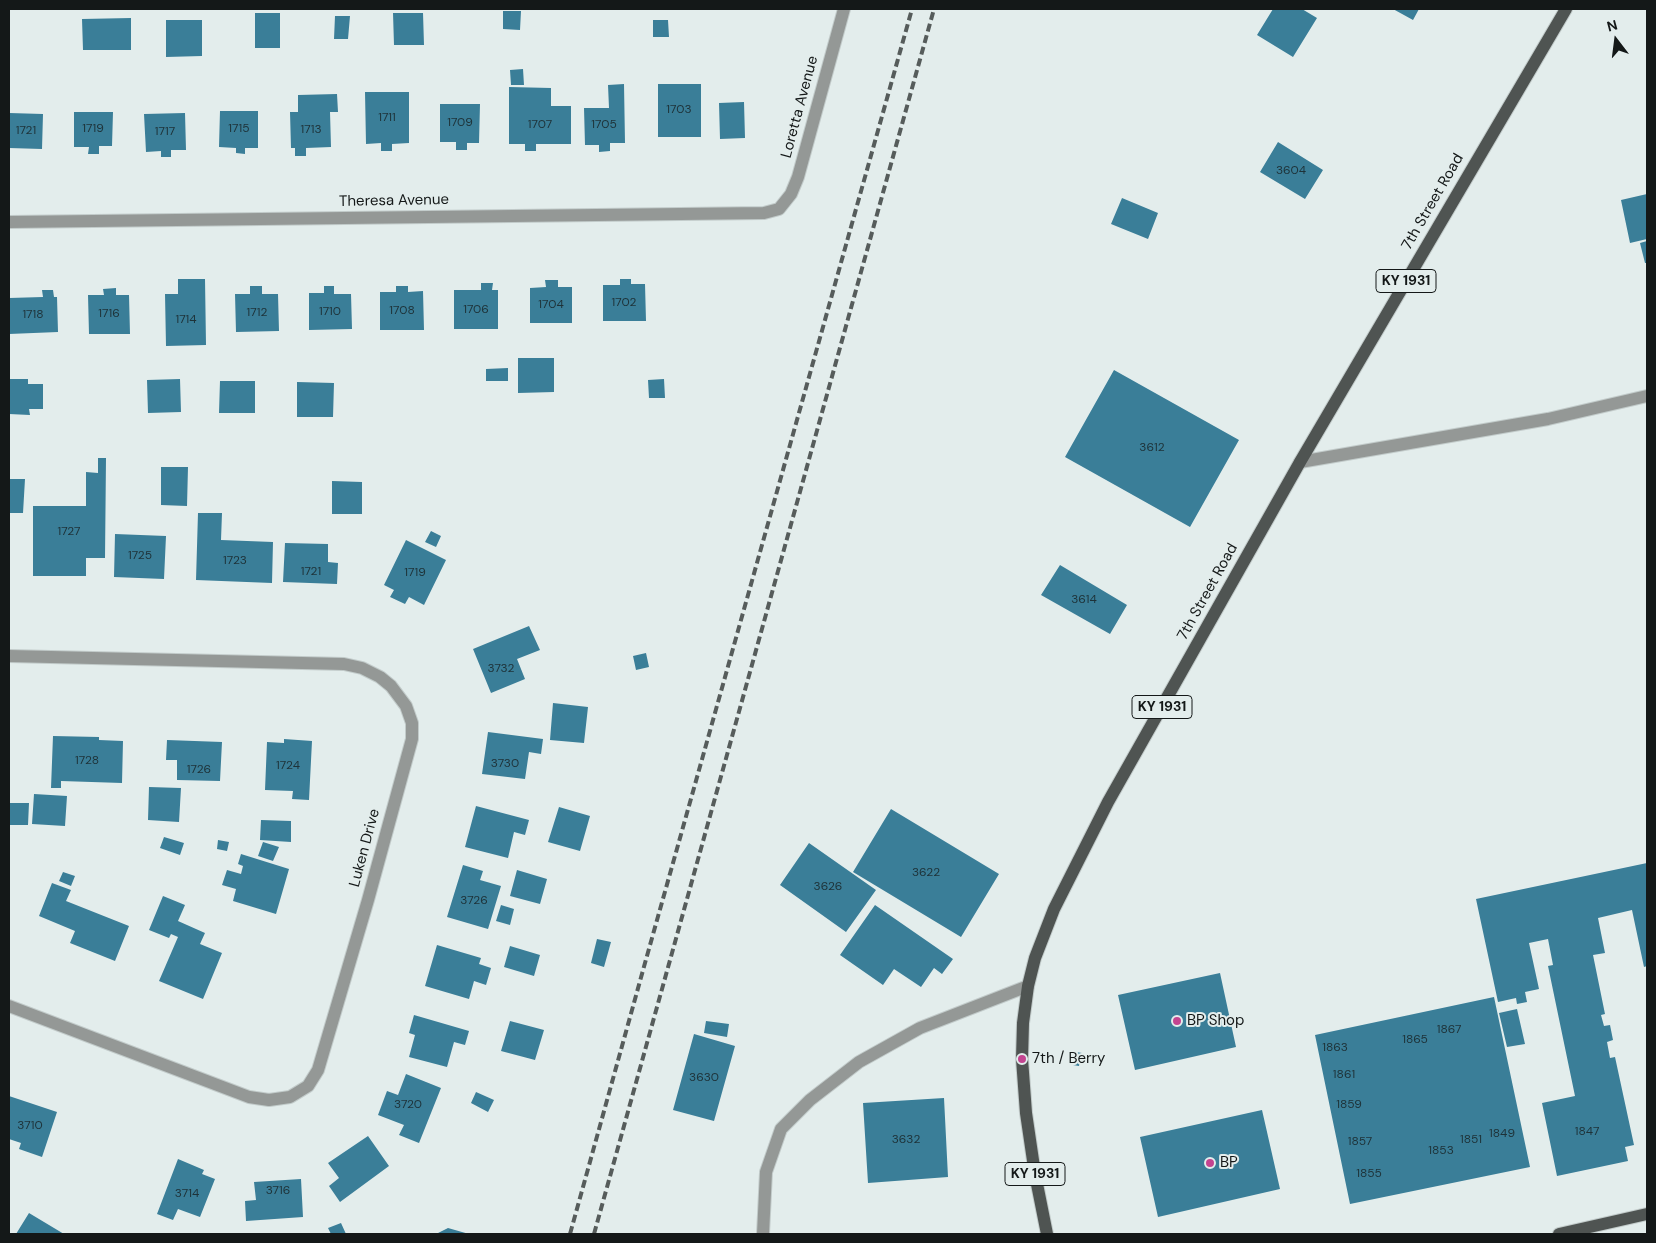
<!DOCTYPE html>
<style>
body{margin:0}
#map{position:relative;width:1656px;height:1243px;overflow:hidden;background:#e3edec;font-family:"DM Sans",sans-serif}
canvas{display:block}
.frame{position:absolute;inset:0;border:10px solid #141818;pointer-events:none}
.north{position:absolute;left:1591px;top:15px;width:50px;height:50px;-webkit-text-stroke:4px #e3edec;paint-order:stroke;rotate:345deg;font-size:14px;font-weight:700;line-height:20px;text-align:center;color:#141818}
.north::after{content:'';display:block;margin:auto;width:18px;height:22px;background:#141818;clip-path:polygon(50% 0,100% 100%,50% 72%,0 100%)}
</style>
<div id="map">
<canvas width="1656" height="1243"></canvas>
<div class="frame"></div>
<div class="north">N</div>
</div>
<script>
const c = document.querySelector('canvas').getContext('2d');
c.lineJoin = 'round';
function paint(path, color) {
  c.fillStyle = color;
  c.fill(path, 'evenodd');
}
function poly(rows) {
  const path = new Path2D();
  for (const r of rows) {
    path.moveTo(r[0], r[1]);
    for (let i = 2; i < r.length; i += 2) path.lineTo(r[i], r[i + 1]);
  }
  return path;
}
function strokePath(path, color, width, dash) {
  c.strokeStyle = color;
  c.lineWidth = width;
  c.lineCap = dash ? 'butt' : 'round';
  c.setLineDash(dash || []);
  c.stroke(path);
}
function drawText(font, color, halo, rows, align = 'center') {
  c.font = font + ' "DM Sans",sans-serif';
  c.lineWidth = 4;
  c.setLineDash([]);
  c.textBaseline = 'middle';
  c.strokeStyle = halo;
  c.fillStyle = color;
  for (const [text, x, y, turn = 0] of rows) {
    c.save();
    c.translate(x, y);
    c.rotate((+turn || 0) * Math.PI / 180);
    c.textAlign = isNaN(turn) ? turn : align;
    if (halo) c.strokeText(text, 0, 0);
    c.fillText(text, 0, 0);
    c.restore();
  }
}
const building = poly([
 [1273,9,1302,9,1317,18,1293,57,1257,35],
 [1393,9,1419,9,1413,20],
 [503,11,521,11,520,30,503,29],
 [255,13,280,13,280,48,255,48],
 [393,13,423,13,424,45,394,45],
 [335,16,350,16,348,39,334,39],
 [131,18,131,50,83,50,82,19],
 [166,20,202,20,202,56,166,57],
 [653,20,668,20,669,37,653,37],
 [523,69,524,85,511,85,510,70],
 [624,84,625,143,610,143,610,151,599,152,599,145,585,145,584,108,609,108,608,85],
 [658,84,701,84,701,137,658,137],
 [509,87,551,88,551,106,571,106,571,144,536,144,536,151,525,151,525,144,509,144],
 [365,92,409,92,409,143,392,144,392,151,381,151,381,143,366,144],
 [337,94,338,112,330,112,331,147,306,148,306,156,295,156,295,148,291,148,290,112,298,112,298,95],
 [744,102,745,138,720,139,719,103],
 [440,104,480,104,479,143,467,143,467,150,456,150,456,142,440,142],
 [220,111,258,111,258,148,245,148,245,154,236,153,236,148,219,147],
 [74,112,113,112,112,146,99,146,99,154,88,154,89,147,74,147],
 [9,113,43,114,42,149,9,148],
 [185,113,186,150,171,150,171,157,161,157,161,151,146,152,144,114],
 [1278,142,1323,170,1305,199,1260,172],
 [1647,194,1647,239,1630,243,1621,200],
 [1122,198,1158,213,1148,239,1111,224],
 [1647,241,1647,263,1645,263,1640,243],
 [178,279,205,279,206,345,166,346,165,294,178,294],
 [620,279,631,279,631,284,645,284,646,321,603,321,603,285,620,285],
 [545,280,558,280,558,287,572,287,572,323,530,323,530,288,546,287],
 [481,283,493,283,492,290,498,290,498,329,454,329,454,290,481,290],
 [250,286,262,286,262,294,278,294,279,331,236,332,235,294,250,294],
 [324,286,334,286,334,294,351,294,352,329,309,330,309,293,324,293],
 [396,286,408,286,408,292,423,291,424,330,380,330,380,292,396,292],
 [116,288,116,295,129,295,130,334,89,334,88,295,104,295,103,289],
 [42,290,53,290,54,297,57,297,58,332,9,334,9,298,43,297],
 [518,358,554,358,554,392,518,393],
 [508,368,508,381,486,381,486,369],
 [1114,370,1239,440,1190,527,1065,457],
 [9,379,28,379,28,384,43,384,43,409,29,409,30,415,9,414],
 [180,379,181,412,148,413,147,380],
 [664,379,665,398,649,398,648,380],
 [220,381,255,381,255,413,219,413],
 [297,382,334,383,333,417,297,417],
 [98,458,106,458,105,558,86,558,86,576,33,576,33,506,86,506,86,472,98,473],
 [161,467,188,467,187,506,161,505],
 [9,479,25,479,23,513,9,513],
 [332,481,362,482,362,514,332,514],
 [198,513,222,513,221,540,273,542,272,583,196,580],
 [431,531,441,536,436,547,425,542],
 [115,534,166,536,164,579,114,577],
 [406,540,446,560,424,605,409,597,405,604,390,597,394,590,384,585],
 [285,543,328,544,328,562,338,563,337,584,283,582],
 [1060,565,1127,605,1110,634,1041,595],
 [529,626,540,650,517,659,525,679,491,693,473,649],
 [646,653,649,667,636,670,633,656],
 [553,703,588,707,584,743,550,740],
 [488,732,543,739,541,754,529,752,525,779,482,774],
 [53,736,99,737,99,740,123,741,122,783,61,781,61,788,51,788],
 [284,739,312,741,309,800,292,799,293,791,265,790,267,742,284,743],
 [167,740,222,742,220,781,177,780,177,760,166,760],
 [149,787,181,788,179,822,148,820],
 [34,794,67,796,65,826,32,824],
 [9,803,29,803,28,825,9,825],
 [476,806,529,820,525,835,514,832,508,858,465,847],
 [559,807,590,816,580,851,548,842],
 [891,809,999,874,961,937,853,872],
 [261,820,291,821,291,842,260,840],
 [164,837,184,843,180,855,160,848],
 [218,840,229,842,227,851,217,849],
 [263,842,279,847,273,861,258,856],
 [809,843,876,890,846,932,780,885],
 [241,854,289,869,276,914,233,901,236,889,222,885,227,870,241,874,243,866,238,864],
 [1647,863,1647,966,1644,967,1632,910,1598,918,1605,953,1593,955,1605,1014,1601,1015,1604,1026,1610,1025,1613,1040,1607,1042,1610,1058,1615,1057,1634,1145,1625,1147,1628,1161,1557,1176,1542,1103,1575,1096,1548,966,1553,965,1548,939,1529,943,1539,989,1525,992,1527,1002,1517,1004,1516,998,1498,1002,1476,899],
 [463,865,483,871,480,880,501,886,488,929,447,917],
 [517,870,547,879,540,904,510,896],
 [63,872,75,876,71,886,59,881],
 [52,883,71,890,66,901,129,926,115,961,70,943,75,931,39,916],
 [163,896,185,905,178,921,205,933,200,944,222,953,203,999,159,981,178,937,171,934,169,938,149,930],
 [501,905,514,909,510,925,496,921],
 [875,905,953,959,942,974,934,968,921,987,894,969,883,985,840,955],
 [597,939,611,942,604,967,591,963],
 [437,945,481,958,479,964,491,968,486,985,474,981,469,999,425,986],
 [510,946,540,955,534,976,504,967],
 [1220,973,1236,1047,1135,1070,1118,995],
 [1494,997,1530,1167,1350,1204,1315,1035],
 [1517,1009,1525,1044,1507,1047,1499,1013],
 [414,1015,469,1031,465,1045,454,1042,447,1067,409,1057,415,1035,409,1033],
 [510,1021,544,1030,535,1060,501,1051],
 [706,1021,729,1024,727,1037,704,1033],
 [694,1034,735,1046,714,1121,673,1110],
 [1076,1052,1082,1053,1079,1066,1073,1065],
 [406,1074,441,1088,419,1143,399,1135,404,1125,378,1115,387,1091,398,1095],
 [476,1092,494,1100,488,1112,471,1103],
 [9,1096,57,1112,42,1157,19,1149,21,1143,9,1139],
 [944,1098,948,1177,868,1183,863,1103],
 [1262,1110,1280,1189,1158,1217,1140,1137],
 [368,1136,389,1166,340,1202,329,1186,339,1178,328,1163],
 [178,1159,204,1170,202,1174,215,1179,200,1217,178,1209,173,1220,157,1214],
 [301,1179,303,1217,246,1221,245,1201,256,1200,254,1182],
 [29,1213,64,1234,16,1234],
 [341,1223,346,1234,331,1234,328,1228],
 [448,1228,469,1234,436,1234]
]);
const lane = poly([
 [1300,462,1548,419,1647,396],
 [763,1234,766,1172,781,1129,810,1100,859,1062,920,1028,1028,986]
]);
const street = poly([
 [9,222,764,213,779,209,791,194,798,177,844,9],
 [9,656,344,664,362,668,380,677,391,686,406,706,412,723,412,739,368,900,318,1070,308,1086,290,1097,269,1100,249,1097,9,1006]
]);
const primary = poly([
 [1047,1234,1035,1174,1026,1113,1022,1059,1023,1023,1028,986,1035,958,1054,909,1108,802,1300,462,1566,9],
 [1559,1234,1647,1214]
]);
const rail = poly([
 [570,1234,645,963,912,9],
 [594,1234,934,9]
]);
const markers = [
 [1177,1021,5,"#c34490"],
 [1022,1059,5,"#c34490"],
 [1210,1163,5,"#c34490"]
];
const numberNames = [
 ["1703",679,110],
 ["1711",387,118],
 ["1709",460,123],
 ["1707",540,125],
 ["1705",604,125],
 ["1719",93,129],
 ["1715",239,129],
 ["1713",311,130],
 ["1721",26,131],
 ["1717",165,132],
 ["3604",1291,171],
 ["1702",624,303],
 ["1704",551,305],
 ["1706",476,310],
 ["1708",402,311],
 ["1710",330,312],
 ["1712",257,313],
 ["1716",109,314],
 ["1718",33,315],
 ["1714",186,320],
 ["3612",1152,448],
 ["1727",69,532],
 ["1725",140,556],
 ["1723",235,561],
 ["1721",311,572],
 ["1719",415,573],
 ["3614",1084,600],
 ["3732",501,669],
 ["1728",87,761],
 ["3730",505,764],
 ["1724",288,766],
 ["1726",199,770],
 ["3622",926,873],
 ["3626",828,887],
 ["3726",474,901],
 ["1867",1449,1030],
 ["1865",1415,1040],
 ["1863",1335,1048],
 ["1861",1344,1075],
 ["3630",704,1078],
 ["3720",408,1105],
 ["1859",1349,1105],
 ["3710",30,1126],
 ["1847",1587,1132],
 ["1849",1502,1134],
 ["3632",906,1140],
 ["1851",1471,1140],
 ["1857",1360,1142],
 ["1853",1441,1151],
 ["1855",1369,1174],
 ["3716",278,1191],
 ["3714",187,1194]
];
const shields = [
 [1406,281,60],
 [1162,707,60],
 [1035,1174,60]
];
const shieldNames = [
 ["KY 1931",1406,281],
 ["KY 1931",1162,707],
 ["KY 1931",1035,1174]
];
const streetNames = [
 ["Loretta Avenue",800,107,-75],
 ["Theresa Avenue",394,201,-1],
 ["7th Street Road",1433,202,-60],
 ["7th Street Road",1208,592,-61],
 ["Luken Drive",365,848,-75]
];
const poiNames = [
 ["BP Shop",1187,1021],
 ["7th / Berry",1032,1059],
 ["BP",1220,1163]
];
paint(building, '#3a7e98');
strokePath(lane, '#c2cbca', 14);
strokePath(street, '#c2cbca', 14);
strokePath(primary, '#c2cbca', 14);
strokePath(lane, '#949896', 12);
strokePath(street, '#949896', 12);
strokePath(primary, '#4f5452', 12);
strokePath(rail, '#565c5b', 4, [8, 4]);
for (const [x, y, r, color] of markers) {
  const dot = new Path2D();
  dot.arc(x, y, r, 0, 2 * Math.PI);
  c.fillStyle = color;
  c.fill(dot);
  strokePath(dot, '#e3edec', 2);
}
drawText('12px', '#1e3238', null, numberNames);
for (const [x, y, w] of shields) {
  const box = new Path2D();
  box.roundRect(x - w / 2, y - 11.5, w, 23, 4);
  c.fillStyle = '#e3edec';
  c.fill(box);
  strokePath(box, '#141818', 1);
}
drawText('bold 14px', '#141818', null, shieldNames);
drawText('15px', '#141818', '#e3edec', streetNames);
drawText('15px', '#141818', '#e3edec', poiNames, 'left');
</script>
